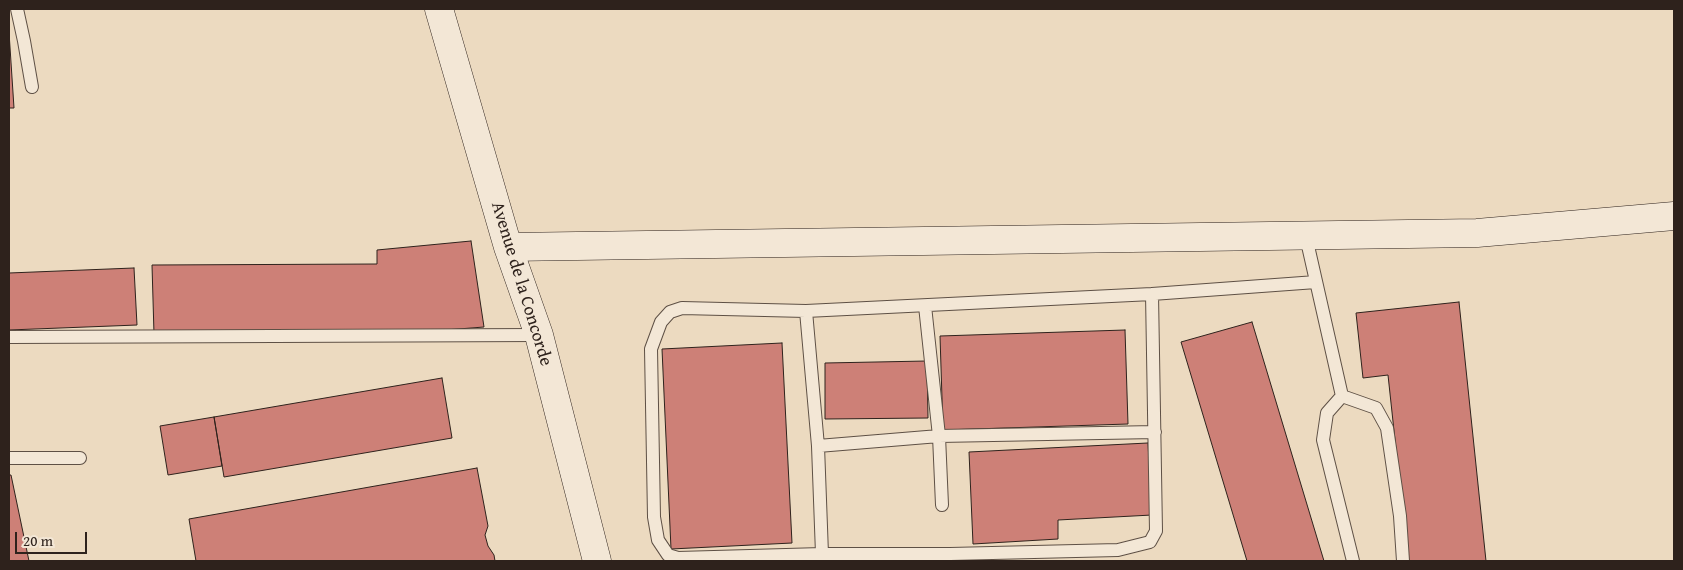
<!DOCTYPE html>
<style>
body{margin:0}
#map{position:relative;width:1683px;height:570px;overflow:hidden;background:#ecdac0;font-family:"Gentium Book Plus",serif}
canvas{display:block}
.frame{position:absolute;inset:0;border:10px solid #2e221c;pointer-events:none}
.scale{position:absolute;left:15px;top:532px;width:72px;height:22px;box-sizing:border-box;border:2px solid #2e221c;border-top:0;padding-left:6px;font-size:15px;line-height:18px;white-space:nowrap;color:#2e221c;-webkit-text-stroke:4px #f3e7d6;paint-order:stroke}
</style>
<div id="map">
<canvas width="1683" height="570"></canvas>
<div class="frame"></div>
<div class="scale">20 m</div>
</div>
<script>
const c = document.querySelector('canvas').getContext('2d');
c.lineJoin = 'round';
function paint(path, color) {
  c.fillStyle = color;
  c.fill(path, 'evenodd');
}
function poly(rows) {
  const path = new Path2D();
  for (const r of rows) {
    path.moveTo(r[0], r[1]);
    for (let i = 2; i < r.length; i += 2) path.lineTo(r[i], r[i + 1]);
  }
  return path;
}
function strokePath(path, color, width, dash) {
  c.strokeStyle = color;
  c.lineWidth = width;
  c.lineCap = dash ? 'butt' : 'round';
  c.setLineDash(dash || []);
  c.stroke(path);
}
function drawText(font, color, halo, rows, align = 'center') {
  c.font = font + ' "Gentium Book Plus",serif';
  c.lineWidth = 4;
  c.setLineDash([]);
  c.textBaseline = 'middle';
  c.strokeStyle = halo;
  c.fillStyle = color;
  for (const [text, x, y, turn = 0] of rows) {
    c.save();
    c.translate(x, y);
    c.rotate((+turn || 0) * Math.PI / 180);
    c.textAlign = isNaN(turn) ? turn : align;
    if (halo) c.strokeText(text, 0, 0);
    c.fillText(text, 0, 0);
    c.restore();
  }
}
const building = poly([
 [9,32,14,108,9,108,9,32],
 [471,241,484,327,381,335,154,334,152,265,377,264,377,250,471,241],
 [134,268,137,325,9,330,9,273,134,268],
 [1459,302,1486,561,1408,561,1388,375,1363,378,1356,313,1459,302],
 [1252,322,1324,561,1247,561,1181,342,1252,322],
 [1125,330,1128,424,943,430,940,336,1125,330],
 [782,343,792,543,671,549,662,349,782,343],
 [927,361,928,418,825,419,825,363,927,361],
 [442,378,452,438,224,477,214,417,442,378],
 [214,417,222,466,168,475,160,426,214,417],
 [1148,443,1152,515,1058,520,1058,539,973,544,969,452,1148,443],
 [477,468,488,526,485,535,488,546,494,555,495,561,196,561,189,519,477,468],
 [9,475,11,475,29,561,9,561,9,475]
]);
const lane = poly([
 [17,9,24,41,32,87],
 [1306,237,1342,396],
 [1152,294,1156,531,1150,542,1118,550,950,554,822,554,678,558,668,555,658,540,654,517,651,349,661,322,670,312,682,308,806,311,1152,294],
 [1152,294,1316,282],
 [925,306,939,436,942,505],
 [806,311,818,446],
 [9,337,539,335],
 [9,458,80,458],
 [822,554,818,446,939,436,1155,432],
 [1353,561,1323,440,1327,413,1342,396,1376,408,1387,428,1400,516,1403,561]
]);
const secondary = poly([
 [439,9,508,247,539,335,597,561],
 [508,247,1477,233,1674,216]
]);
const streetNames = [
 ["Avenue de la Concorde",521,284,73]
];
paint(building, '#cd8077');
strokePath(building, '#2e221c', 1);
strokePath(lane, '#5e5045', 14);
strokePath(secondary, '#2e221c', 29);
strokePath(lane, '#f3e7d6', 12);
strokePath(secondary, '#f3e7d6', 28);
drawText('18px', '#2e221c', '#f3e7d6', streetNames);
</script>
